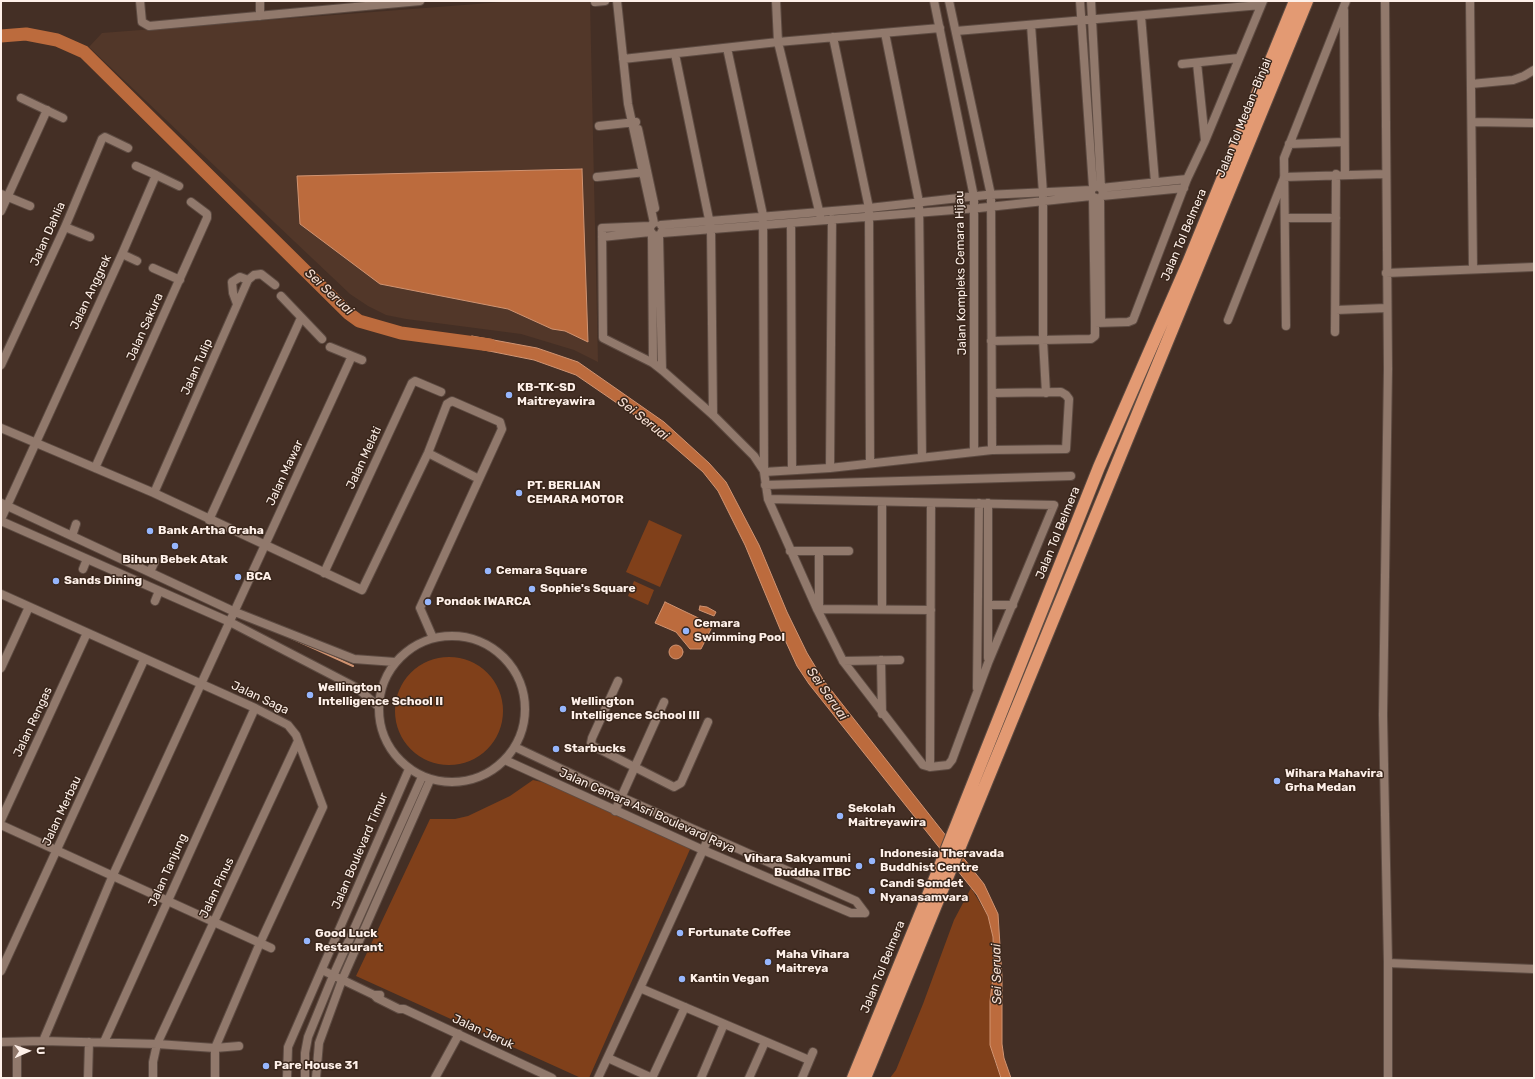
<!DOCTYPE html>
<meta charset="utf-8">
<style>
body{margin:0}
#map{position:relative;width:1535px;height:1079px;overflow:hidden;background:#442f25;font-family:Rubik,sans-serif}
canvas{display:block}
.frame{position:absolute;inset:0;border:2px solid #fef0e9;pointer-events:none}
.north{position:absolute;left:8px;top:1031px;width:40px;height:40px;-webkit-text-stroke:3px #39261b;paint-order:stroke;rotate:88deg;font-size:11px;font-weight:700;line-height:16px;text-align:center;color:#fef0e9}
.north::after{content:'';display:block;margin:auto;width:14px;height:18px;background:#fef0e9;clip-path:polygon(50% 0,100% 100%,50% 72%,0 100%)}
</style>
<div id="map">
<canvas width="1535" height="1079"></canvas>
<div class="frame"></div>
<div class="north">U</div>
</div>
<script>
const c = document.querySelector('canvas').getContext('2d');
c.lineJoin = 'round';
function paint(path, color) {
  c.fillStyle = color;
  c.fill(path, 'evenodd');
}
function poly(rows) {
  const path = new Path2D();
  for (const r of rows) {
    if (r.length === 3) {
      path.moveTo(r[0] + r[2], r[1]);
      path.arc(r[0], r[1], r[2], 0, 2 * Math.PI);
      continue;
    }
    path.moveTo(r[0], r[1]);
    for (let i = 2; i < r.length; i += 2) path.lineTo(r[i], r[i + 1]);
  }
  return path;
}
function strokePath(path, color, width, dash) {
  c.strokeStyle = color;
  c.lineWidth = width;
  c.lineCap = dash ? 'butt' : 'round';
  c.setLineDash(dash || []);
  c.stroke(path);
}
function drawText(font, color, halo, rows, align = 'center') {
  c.font = font + ' Rubik,sans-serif';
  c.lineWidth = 3;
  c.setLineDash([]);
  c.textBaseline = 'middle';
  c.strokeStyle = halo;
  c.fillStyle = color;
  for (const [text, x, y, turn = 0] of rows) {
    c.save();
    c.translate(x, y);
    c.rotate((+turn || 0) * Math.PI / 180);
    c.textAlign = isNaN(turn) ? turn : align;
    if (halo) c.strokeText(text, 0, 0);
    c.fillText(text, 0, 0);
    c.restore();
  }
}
const built = poly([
 [515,1,590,1,598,362,574,350,521,334,406,319,386,315,368,306,350,294,89,47,102,33]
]);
const green = poly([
 [649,520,682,535,660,587,626,572],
 [634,581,654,590,648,605,628,596],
 [449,711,54],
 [533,780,555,785,691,847,589,1078,581,1078,356,976,430,819,455,819,468,816,510,796],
 [971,888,988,916,993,937,994,970,990,1001,994,1059,1001,1078,890,1078,896,1070,923,1004,954,920]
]);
const water = poly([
 [582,169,588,342,565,331,552,329,508,309,380,284,300,224,297,176,582,169],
 [472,336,537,348,578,362,664,422,709,463,726,482,759,545,787,612,807,653,824,681,984,884,998,914,1002,977,1002,1044,1004,1058,1011,1078,1001,1078,990,1045,990,1001,994,970,993,937,988,916,977,895,809,684,797,666,780,629,745,545,718,491,703,472,649,425,576,375,534,360,474,348,472,336],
 [665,602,713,625,701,649,690,649,676,632,655,623,665,602],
 [700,606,707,607,716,612,714,616,699,610,700,606],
 [676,652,7]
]);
const stream = poly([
 [289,637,353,666]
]);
const river = poly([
 [1,36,26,34,57,40,84,52,348,313,359,321,401,333,490,345]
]);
const minor = poly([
 [140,1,142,22,149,26,420,1],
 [260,1,260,16],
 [617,1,628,104,654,223],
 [776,1,778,42,820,215],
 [934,1,974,197,974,452],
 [949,1,991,195,992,450],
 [1080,1,1093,187],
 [1091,1,1101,188,1103,192,1102,196,1099,199,1091,196,1091,190,1096,186,1101,188,1187,179],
 [1385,1,1388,368,1383,715,1388,963,1388,1078],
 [1470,1,1473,269],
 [595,2,605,1],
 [1344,10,1345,175],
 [1141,16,1155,182],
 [1031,25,1043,193,1043,340,1046,393],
 [956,31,1261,5],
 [885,33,919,202,922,457],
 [833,37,869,208,870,463],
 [727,48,763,215,764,472,768,499,817,609,843,661,923,765,930,767,948,765,952,760,988,663,1054,505,768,499],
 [675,54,711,229,713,415],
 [623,59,778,42,940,28],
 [1197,63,1205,140],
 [1182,64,1239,58],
 [1471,84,1513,80,1524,76,1534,70],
 [21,98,63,118],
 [1472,122,1534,123],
 [599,126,636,122],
 [638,129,655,208],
 [1289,144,1344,142],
 [136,166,156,175],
 [597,177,646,172],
 [1284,177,1385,174],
 [1,194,30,206],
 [1102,196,1184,188],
 [1093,198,1095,323],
 [1100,198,1101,323],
 [1,211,47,110],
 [1286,218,1336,218],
 [653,223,649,229,654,236,660,235,663,229],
 [791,223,792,470],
 [661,225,869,208,986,195,1091,190],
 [650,226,602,228,603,338,653,363,662,370,713,415,754,456,764,471],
 [65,227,90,237],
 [662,233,979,208,1091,196],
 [652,235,653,363],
 [659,236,662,370],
 [602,237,650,232],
 [122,254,137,261],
 [153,268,180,280],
 [1386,273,1534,267],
 [281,296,322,339],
 [237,304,233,293,232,282,240,277,248,280],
 [1336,310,1386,308],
 [1228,320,1284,178],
 [1286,326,1284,158,1346,1],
 [1335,332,1336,174],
 [991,341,1091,339,1095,336,1095,323,1128,322,1133,320,1187,179,1205,141,1263,1],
 [330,347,362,360],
 [1,365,65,227,102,139,105,137,128,148],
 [1,428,154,493,362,590,428,453,447,404,452,401,500,422,502,429,420,608,433,638],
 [428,453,479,479],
 [95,468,207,218,207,214,191,202],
 [830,468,832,219],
 [764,472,830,468,992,450,1066,449,1069,399,1066,395,1061,392,992,393],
 [765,485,1071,476],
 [154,493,248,280,254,275,261,274,275,285],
 [1,503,235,612,354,659,395,662],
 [1,519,122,254,156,175,179,186],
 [209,520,301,318],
 [1,521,230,622,357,688,379,707],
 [72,536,76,524],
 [790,551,849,551],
 [83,569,87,559],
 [150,572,155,561],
 [324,573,412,383,415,381,441,392],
 [1,594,255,708,288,725,296,735,323,807,260,943,215,1048,215,1078],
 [155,601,159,591],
 [988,605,1013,605],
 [817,609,931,610],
 [819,609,819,551],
 [882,609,882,502],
 [452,709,73],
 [988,658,988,503],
 [881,660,882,714],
 [843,661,900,660],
 [1,668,29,607],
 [618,681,592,738,591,743,593,746,674,787,681,783,708,722],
 [977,688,979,503],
 [515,747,621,797,856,901,865,913],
 [505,760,703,850,851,913,865,913],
 [930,767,931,503],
 [615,811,664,702],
 [1,820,87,633],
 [1,825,271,948],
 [1388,963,1534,969],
 [322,970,374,995,380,995],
 [1,971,144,660],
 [640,988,709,837],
 [374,995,377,998,399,1009,404,1009,552,1078],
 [43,1041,113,875,352,356],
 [1,1042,43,1041,157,1044,215,1048,239,1046],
 [104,1042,255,708],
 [17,1043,17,1078],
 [608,1058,652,1078],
 [88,1078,89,1042],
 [153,1078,153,1062,157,1044,298,741],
 [287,1078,288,1047,409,769],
 [305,1078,305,1053,308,1037,333,976,422,777],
 [316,1078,319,1043,342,980,430,780],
 [435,1078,459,1034],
 [598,1078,640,988,809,1060],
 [652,1078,685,1007],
 [701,1078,724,1024],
 [749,1078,765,1042],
 [802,1078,813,1052]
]);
const motorway = poly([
 [853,1078,940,866,1099,467,1188,263,1295,1],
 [865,1078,1307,1]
]);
const markers = [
 [509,395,4,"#96b6fd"],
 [519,493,4,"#96b6fd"],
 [150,531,4,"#96b6fd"],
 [175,546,4,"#96b6fd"],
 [488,571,4,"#96b6fd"],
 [238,577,4,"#96b6fd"],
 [56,581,4,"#96b6fd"],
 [532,589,4,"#96b6fd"],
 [428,602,4,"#96b6fd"],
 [686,631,4,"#96b6fd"],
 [310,695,4,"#96b6fd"],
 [563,709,4,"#96b6fd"],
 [556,749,4,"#96b6fd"],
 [1277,781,4,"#96b6fd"],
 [840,816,4,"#96b6fd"],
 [872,861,4,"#96b6fd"],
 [859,866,4,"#96b6fd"],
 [872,891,4,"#96b6fd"],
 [680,933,4,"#96b6fd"],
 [307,941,4,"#96b6fd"],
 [768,962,4,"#96b6fd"],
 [682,979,4,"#96b6fd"],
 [266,1066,4,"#96b6fd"]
];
const streetNames = [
 ["Jalan Tol Medan–Binjai",1244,118,-68],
 ["Jalan Dahlia",48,234,-66],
 ["Jalan Tol Belmera",1184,235,-67],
 ["Jalan Kompleks Cemara Hijau",961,273,-91],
 ["Jalan Anggrek",91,292,-65],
 ["Jalan Sakura",145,327,-66],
 ["Jalan Tulip",197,367,-66],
 ["Jalan Melati",364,458,-65],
 ["Jalan Mawar",285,473,-65],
 ["Jalan Tol Belmera",1058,533,-68],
 ["Jalan Saga",260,698,25],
 ["Jalan Rengas",33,722,-65],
 ["Jalan Merbau",62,811,-65],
 ["Jalan Cemara Asri Boulevard Raya",647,811,24],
 ["Jalan Boulevard Timur",360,851,-67],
 ["Jalan Tanjung",168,870,-66],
 ["Jalan Pinus",217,888,-65],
 ["Jalan Tol Belmera",883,967,-68],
 ["Jalan Jeruk",483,1032,25]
];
const poiNames = [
 ["KB-TK-SD",517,388],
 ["Maitreyawira",517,402],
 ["PT. BERLIAN",527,486],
 ["CEMARA MOTOR",527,500],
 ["Bank Artha Graha",158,531],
 ["Bihun Bebek Atak",175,560,"center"],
 ["Cemara Square",496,571],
 ["BCA",246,577],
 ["Sands Dining",64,581],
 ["Sophie's Square",540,589],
 ["Pondok IWARCA",436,602],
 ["Cemara",694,624],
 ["Swimming Pool",694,638],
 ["Wellington",318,688],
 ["Intelligence School II",318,702],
 ["Wellington",571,702],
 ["Intelligence School III",571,716],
 ["Starbucks",564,749],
 ["Wihara Mahavira",1285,774],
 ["Grha Medan",1285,788],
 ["Sekolah",848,809],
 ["Maitreyawira",848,823],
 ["Indonesia Theravada",880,854],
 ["Buddhist Centre",880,868],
 ["Vihara Sakyamuni",851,859,"right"],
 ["Buddha ITBC",851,873,"right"],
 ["Candi Somdet",880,884],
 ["Nyanasamvara",880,898],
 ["Fortunate Coffee",688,933],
 ["Good Luck",315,934],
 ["Restaurant",315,948],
 ["Maha Vihara",776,955],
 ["Maitreya",776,969],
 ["Kantin Vegan",690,979],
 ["Pare House 31",274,1066]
];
const waterNames = [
 ["Sei Seruai",329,292,43],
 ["Sei Seruai",643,419,38],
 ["Sei Seruai",827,694,55],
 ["Sei Seruai",997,974,-91]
];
paint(built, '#523729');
paint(green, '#80401a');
paint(water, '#bc6b3d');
strokePath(water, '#d09371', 1);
strokePath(stream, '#d09371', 2);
strokePath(river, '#bc6b3d', 13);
strokePath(minor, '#5d4b42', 10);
strokePath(motorway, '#5d4b42', 14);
strokePath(minor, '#91796c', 8);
strokePath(motorway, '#e39a73', 12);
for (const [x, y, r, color] of markers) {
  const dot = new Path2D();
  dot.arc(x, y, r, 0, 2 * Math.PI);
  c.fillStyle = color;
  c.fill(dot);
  strokePath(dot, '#39261b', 1.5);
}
drawText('12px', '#fef0e9', '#39261b', streetNames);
drawText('bold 12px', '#fef0e9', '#39261b', poiNames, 'left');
drawText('italic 13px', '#f5ded2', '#39261b', waterNames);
</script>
